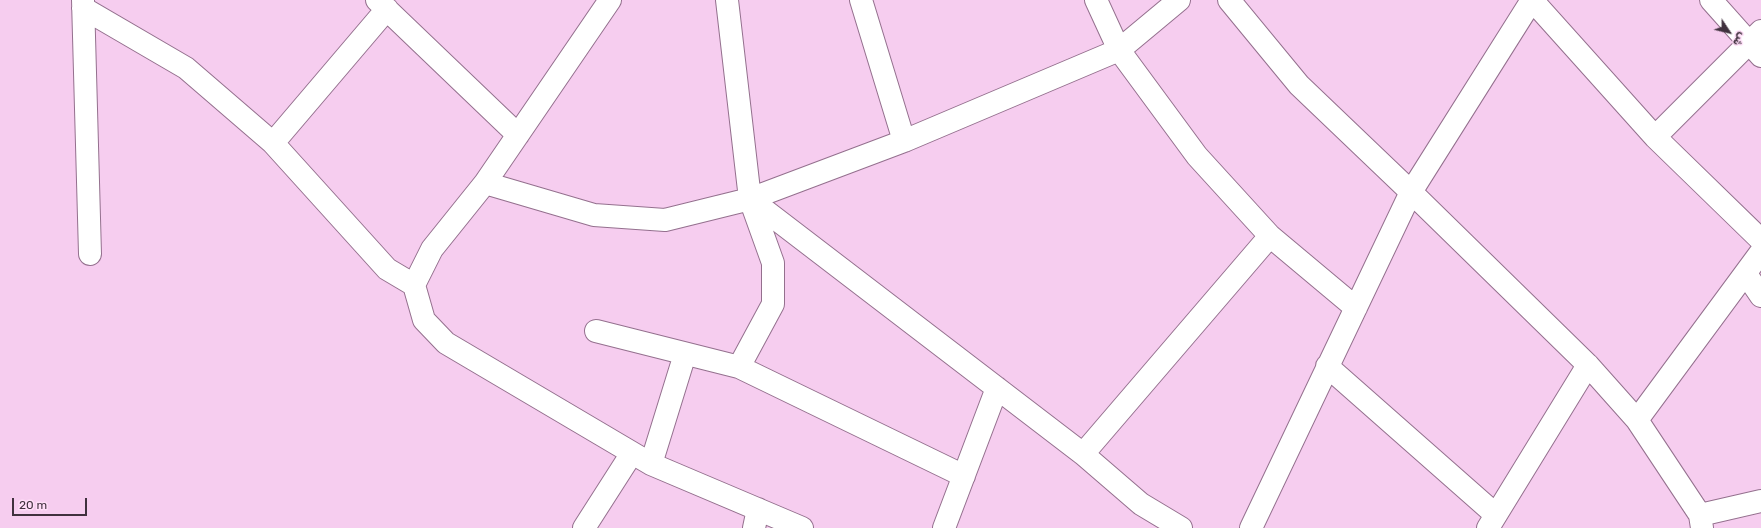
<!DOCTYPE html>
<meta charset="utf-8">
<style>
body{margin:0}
#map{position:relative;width:1761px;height:528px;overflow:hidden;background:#f6cdef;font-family:Rubik,"Noto Naskh Arabic",sans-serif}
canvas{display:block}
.north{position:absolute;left:1709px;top:12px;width:40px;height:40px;-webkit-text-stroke:3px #ffdef8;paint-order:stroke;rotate:125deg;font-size:11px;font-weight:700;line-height:16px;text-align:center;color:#40313e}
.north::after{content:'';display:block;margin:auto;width:14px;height:18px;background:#40313e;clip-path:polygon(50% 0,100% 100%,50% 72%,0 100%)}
.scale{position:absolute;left:12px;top:498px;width:75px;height:18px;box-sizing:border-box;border:2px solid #40313e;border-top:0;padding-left:5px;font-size:12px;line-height:14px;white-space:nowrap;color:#40313e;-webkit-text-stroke:3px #ffdef8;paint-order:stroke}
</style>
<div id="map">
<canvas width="1761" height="528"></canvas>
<div class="north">ش</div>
<div class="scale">20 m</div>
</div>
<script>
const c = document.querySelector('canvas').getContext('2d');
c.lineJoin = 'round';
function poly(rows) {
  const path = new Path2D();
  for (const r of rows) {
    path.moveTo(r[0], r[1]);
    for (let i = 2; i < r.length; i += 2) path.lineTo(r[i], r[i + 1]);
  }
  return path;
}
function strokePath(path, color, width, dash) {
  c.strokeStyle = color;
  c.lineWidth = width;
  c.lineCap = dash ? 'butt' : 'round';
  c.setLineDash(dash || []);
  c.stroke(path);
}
const minor = poly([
 [83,0,90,254],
 [377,0,518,135],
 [610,0,485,183,432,249,414,285,424,320,446,343,651,464,802,528],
 [727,0,750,199,773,263,773,304,739,367],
 [861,0,904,141],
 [1096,0,1119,50,1197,156,1270,236,1356,308],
 [1229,0,1299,85,1411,192,1588,365,1637,420,1700,515,1702,528],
 [1532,0,1655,137,1761,240],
 [1711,0,1761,56],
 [83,8,186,68,273,143,387,269,414,285],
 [1655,137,1761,31],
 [273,143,387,9],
 [485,183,594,215,665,220,750,199,904,141,1119,50,1179,0],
 [750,199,1083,454,1141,504,1181,528],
 [1746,274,1761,296],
 [596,331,739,367,964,476],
 [1327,366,1496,515],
 [1637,420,1761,252],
 [1083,454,1270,236],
 [651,464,685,354],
 [1700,515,1761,501],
 [584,528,632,453],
 [754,528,758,509],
 [944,528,997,388],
 [1251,528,1411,192,1532,0],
 [1488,528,1588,365]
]);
strokePath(minor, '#94708e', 24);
strokePath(minor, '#fff', 22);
</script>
